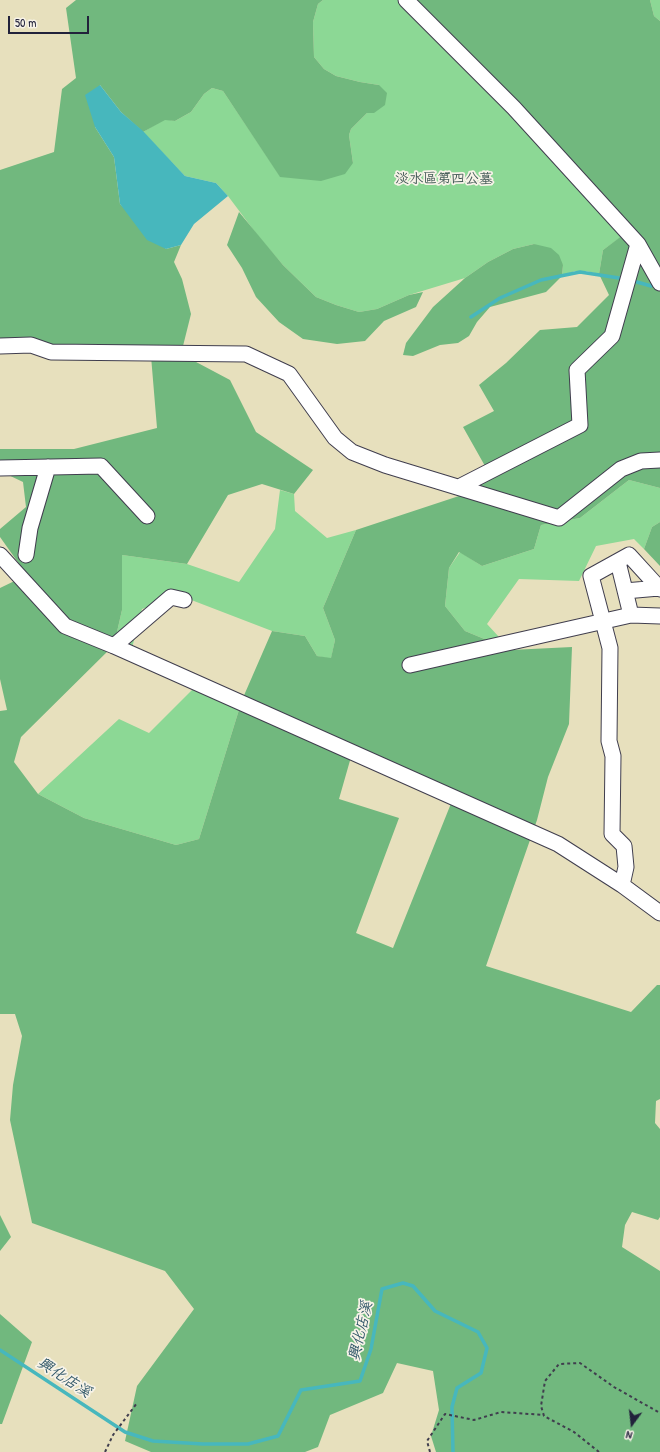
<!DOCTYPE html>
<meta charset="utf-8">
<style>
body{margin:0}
#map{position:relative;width:660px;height:1452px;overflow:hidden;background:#e7e0bd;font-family:"Patrick Hand",sans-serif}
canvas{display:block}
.north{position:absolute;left:612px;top:1404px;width:40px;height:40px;-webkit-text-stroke:3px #f7f3e8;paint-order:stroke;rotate:195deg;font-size:11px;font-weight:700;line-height:16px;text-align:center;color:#22223b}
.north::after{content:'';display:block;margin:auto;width:14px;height:18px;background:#22223b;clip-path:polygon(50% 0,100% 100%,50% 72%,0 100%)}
.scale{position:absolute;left:8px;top:16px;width:81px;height:18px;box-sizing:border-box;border:2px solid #22223b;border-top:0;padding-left:5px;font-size:12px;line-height:14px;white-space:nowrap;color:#22223b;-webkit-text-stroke:3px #f7f3e8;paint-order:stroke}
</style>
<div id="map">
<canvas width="660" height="1452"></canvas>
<div class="north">N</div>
<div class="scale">50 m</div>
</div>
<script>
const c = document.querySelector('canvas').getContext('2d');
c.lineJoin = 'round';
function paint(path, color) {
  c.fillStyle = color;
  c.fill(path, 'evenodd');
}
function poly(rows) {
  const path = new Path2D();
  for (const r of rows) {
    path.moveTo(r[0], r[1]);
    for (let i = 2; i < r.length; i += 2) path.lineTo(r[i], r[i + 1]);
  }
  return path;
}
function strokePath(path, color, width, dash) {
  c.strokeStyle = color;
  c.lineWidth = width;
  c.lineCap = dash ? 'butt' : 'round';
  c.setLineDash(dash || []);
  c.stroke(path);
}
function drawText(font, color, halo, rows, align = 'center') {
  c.font = font + ' "Patrick Hand","LXGW WenKai TC",sans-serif';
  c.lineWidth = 3.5;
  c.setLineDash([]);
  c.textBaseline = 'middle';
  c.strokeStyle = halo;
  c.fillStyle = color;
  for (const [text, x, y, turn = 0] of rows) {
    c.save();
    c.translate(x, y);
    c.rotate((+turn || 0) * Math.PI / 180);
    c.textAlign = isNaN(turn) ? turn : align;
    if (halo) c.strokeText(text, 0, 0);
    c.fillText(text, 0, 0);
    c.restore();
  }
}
const green = poly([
 [323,0,402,0,624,235,603,250,599,274,586,271,575,271,562,276,563,265,534,244,513,249,488,262,465,278,409,295,377,309,359,312,336,305,316,297,283,265,258,236,228,196,216,183,185,176,143,132,165,119,175,121,191,112,204,94,212,88,223,91,280,176,353,163,349,135,351,129,367,113,379,85,360,82,336,76,324,69,314,57,313,22,318,4],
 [650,0,660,0,660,21,654,16],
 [629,480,660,488,660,522,652,527,644,549,634,539,596,546,579,581,519,579,487,624,511,650,465,631,445,606,449,568,460,552,482,566,534,549,541,525,580,518],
 [280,490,294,494,295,511,327,538,356,530,323,608,335,640,331,659,317,656,305,636,272,631,181,596,142,609,131,652,114,645,122,610,122,555,187,564,239,582,275,529],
 [201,681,242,700,199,839,176,845,84,818,38,794,119,719,149,733]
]);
const forest = poly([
 [76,0,323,0,318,4,313,22,314,57,324,69,336,76,360,82,379,85,387,93,385,105,374,113,367,113,351,129,349,135,353,163,345,174,321,181,280,177,223,91,212,88,204,94,191,112,175,121,165,120,143,132,121,112,100,85,95,127,114,157,120,204,166,249,181,245,174,262,182,279,191,314,181,354,230,380,256,432,313,470,294,494,262,484,228,495,187,564,122,555,122,610,114,645,21,737,14,762,38,794,84,818,176,845,199,839,242,700,272,631,305,636,317,656,331,658,335,640,323,608,356,530,459,496,459,480,485,466,463,427,494,411,479,385,506,363,540,330,577,327,609,295,599,274,603,250,623,235,402,0,650,0,654,16,660,21,660,488,629,480,580,518,541,525,534,549,482,566,459,552,449,568,445,606,465,631,511,650,572,647,569,724,548,777,537,820,486,966,631,1012,657,985,660,985,660,1099,656,1101,655,1123,660,1129,660,1217,658,1220,632,1212,625,1225,622,1247,660,1271,660,1452,436,1452,431,1436,439,1410,433,1371,397,1363,383,1393,330,1415,318,1447,305,1452,151,1452,125,1441,137,1386,194,1309,165,1271,32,1223,10,1120,13,1085,22,1036,15,1014,0,1014,0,711,7,710,0,679,0,588,27,575,0,537,0,529,26,507,23,482,0,471,0,449,74,449,157,428,151,356,0,343,0,170,54,152,62,89,76,78,66,8],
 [353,750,454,796,393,948,356,933,399,818,339,799],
 [239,212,283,265,316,297,336,305,359,312,377,309,409,295,423,292,416,307,384,321,365,341,337,344,303,339,279,322,256,297,242,268,227,245],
 [534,244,551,248,559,255,563,265,562,276,546,292,490,307,477,322,469,336,458,343,440,345,413,356,403,355,406,343,433,307,465,278,488,262,513,249],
 [660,522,660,566,644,549,652,527],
 [0,1215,11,1237,0,1251],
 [0,1314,32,1342,2,1424,0,1424]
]);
const water = poly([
 [100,85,121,112,143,131,185,176,216,183,228,196,194,224,181,245,166,249,147,240,120,204,114,157,95,127,85,95]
]);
const stream = poly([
 [637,282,651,286],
 [471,317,500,298,541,280,580,272,619,278],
 [0,1350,125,1432,153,1441,203,1444,248,1444,278,1436,301,1390,360,1381,371,1349,382,1289,403,1283,413,1286,435,1311,478,1332,487,1348,481,1373,457,1388,452,1407,453,1452]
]);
const path = poly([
 [105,1452,113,1435,137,1403],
 [430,1452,427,1441,445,1414,474,1420,501,1412,544,1415],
 [599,1452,574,1432,544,1416,541,1406,545,1381,559,1364,580,1363,614,1387,660,1413]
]);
const minor = poly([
 [406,0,514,108,638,244,660,283],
 [0,346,31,345,51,352,246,354,289,374,335,438,352,452,385,465,559,518,621,469,641,461,660,460],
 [0,468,101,466,147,516],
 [459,487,580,425,577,370,612,336,638,244],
 [0,555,65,626,114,646,558,844,622,885,660,913],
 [26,555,30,528,48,467],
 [618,562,631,615],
 [625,591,659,588],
 [114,646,171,597,184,600],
 [410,665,631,615,660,616],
 [622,885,626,867,624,846,612,834,613,756,609,741,610,648,591,576,629,555,660,589]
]);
const parkNames = [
 ["淡水區第四公墓",444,179]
];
const waterNames = [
 ["興化店溪",361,1331,-77],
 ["興化店溪",64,1378,33]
];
paint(green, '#8cd895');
paint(forest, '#71b87e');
paint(water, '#47b7bd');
strokePath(stream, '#47b7bd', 3.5);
strokePath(minor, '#403e4e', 17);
strokePath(path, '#403e4e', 2, [3, 3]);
strokePath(minor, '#fff', 15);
drawText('14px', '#425956', '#f7f3e8', parkNames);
drawText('italic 15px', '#2f5668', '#f7f3e8', waterNames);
</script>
